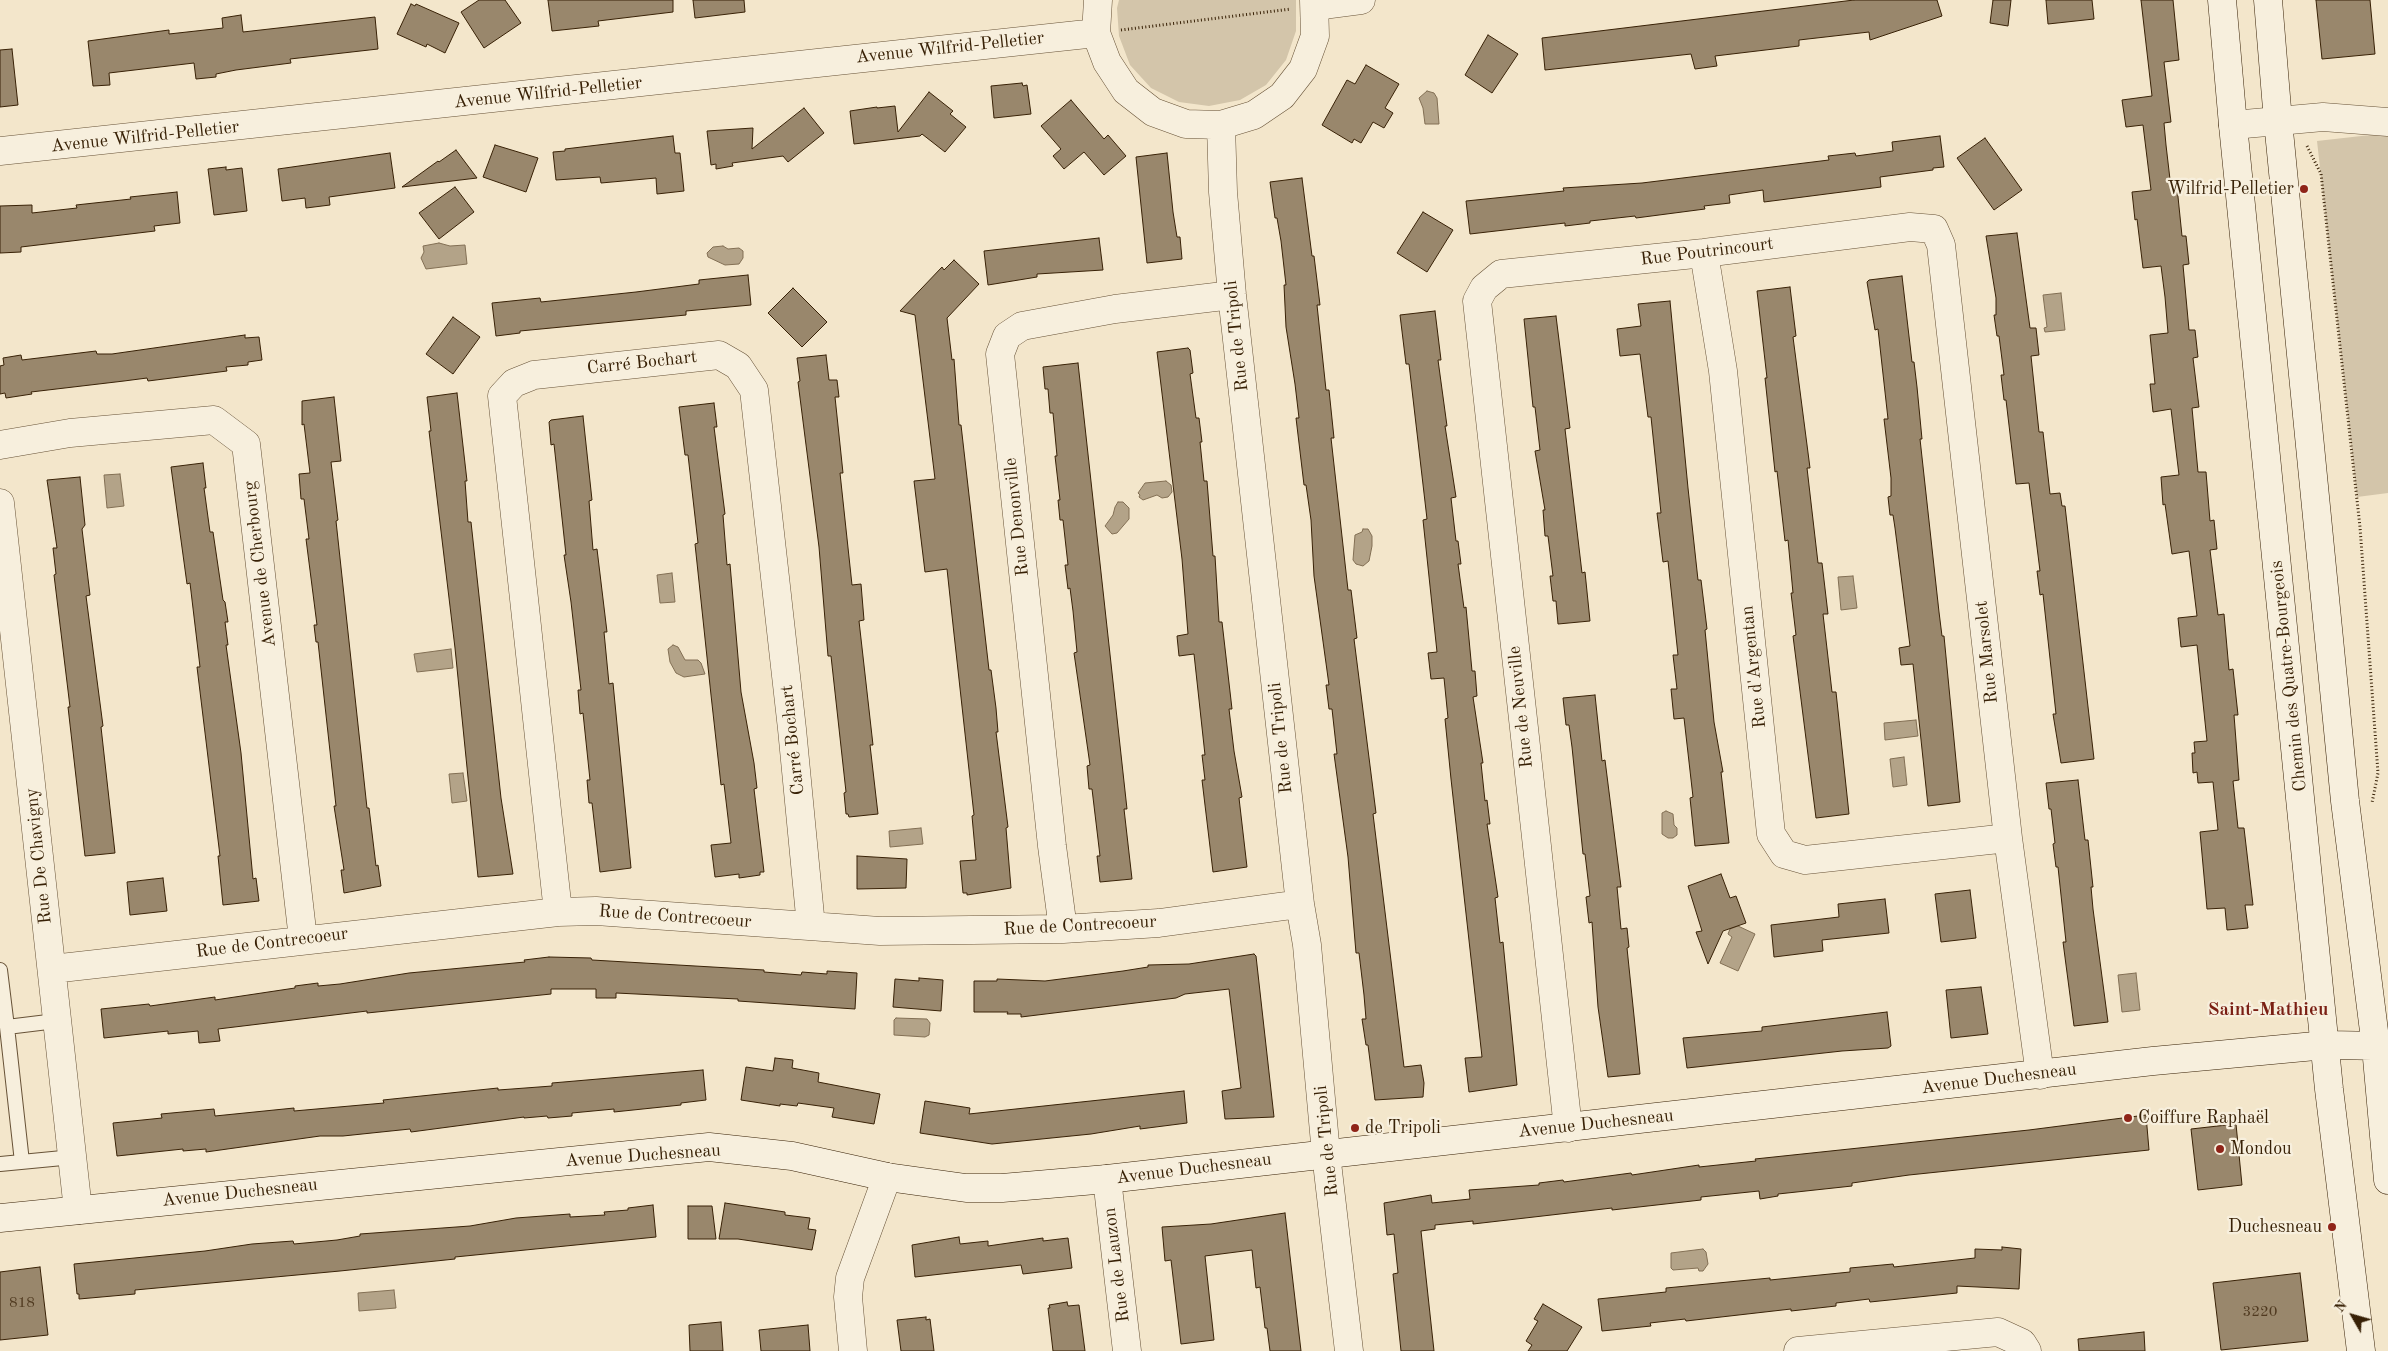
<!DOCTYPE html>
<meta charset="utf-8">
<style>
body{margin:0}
#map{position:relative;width:2388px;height:1351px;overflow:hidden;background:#f3e6cb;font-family:"Old Standard TT",serif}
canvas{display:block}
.north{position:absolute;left:2328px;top:1291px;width:50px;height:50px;-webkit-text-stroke:4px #f7efdd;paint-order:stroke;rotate:308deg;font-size:14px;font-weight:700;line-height:20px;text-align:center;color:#382106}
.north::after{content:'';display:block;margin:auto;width:18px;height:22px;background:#382106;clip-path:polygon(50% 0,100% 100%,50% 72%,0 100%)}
</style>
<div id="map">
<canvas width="2388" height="1351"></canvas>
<div class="north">N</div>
</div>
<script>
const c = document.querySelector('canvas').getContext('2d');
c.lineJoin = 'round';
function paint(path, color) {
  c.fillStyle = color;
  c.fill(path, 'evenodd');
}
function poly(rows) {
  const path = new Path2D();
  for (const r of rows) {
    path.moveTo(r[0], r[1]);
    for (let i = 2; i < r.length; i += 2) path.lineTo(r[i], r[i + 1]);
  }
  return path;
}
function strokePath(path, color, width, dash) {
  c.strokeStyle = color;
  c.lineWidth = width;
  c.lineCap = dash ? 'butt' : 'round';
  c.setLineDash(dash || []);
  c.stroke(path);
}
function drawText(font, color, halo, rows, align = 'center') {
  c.font = font + ' "Old Standard TT",serif';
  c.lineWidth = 4.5;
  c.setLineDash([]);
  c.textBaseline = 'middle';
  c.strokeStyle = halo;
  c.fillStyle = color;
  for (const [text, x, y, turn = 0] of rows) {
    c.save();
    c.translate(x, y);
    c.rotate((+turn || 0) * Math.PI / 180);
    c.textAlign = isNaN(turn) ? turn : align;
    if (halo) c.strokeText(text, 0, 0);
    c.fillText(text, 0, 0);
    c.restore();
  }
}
const green = poly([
 [1119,0,1296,0,1296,31,1286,60,1266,85,1240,100,1209,106,1179,102,1151,88,1130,65,1119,36,1117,8],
 [2388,133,2388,493,2357,497,2317,141]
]);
const water = poly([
 [1427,91,1434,93,1437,98,1439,124,1425,124,1423,108,1419,98,1427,91],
 [439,243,450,246,465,245,467,264,426,269,421,258,424,252,423,246,439,243],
 [723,246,728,249,739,248,743,251,743,258,739,264,725,265,708,257,707,253,713,247,723,246],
 [2061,293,2065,330,2045,332,2044,328,2047,327,2043,295,2061,293],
 [120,474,124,506,107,508,104,475,120,474],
 [1166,481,1171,485,1172,492,1168,497,1162,498,1157,495,1143,500,1139,497,1140,495,1138,493,1145,483,1166,481],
 [1118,502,1123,502,1129,508,1129,519,1117,533,1112,534,1105,526,1113,515,1115,507,1118,502],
 [1363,529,1368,529,1372,536,1372,546,1369,561,1363,566,1356,564,1353,560,1355,535,1362,532,1363,529],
 [672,573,675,602,660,603,657,575,672,573],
 [1853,576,1857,608,1841,610,1838,577,1853,576],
 [673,645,678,647,685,660,698,660,701,663,705,674,684,677,676,673,670,662,668,649,673,645],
 [451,649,453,668,417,672,414,654,451,649],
 [1916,720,1918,736,1885,740,1884,723,1916,720],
 [1904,757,1907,785,1893,787,1890,759,1904,757],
 [463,773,467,801,452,803,449,774,463,773],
 [1666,811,1673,814,1674,825,1677,828,1677,835,1673,838,1668,838,1662,834,1662,813,1666,811],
 [921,828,923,844,890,847,889,831,921,828],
 [1738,926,1755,934,1738,971,1720,963,1732,937,1728,934,1730,929,1738,926],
 [2136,973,2140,1010,2122,1012,2118,975,2136,973],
 [896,1018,927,1019,930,1023,929,1035,925,1037,894,1035,894,1020,896,1018],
 [1703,1249,1706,1252,1708,1264,1703,1271,1699,1271,1698,1268,1673,1270,1671,1268,1671,1253,1703,1249],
 [394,1290,396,1308,359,1311,358,1293,394,1290]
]);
const building = poly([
 [479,0,505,0,521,23,484,48,461,12,479,0],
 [548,0,673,0,673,12,598,21,599,26,552,31,548,0],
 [693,0,744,0,745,12,695,18,693,0],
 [1854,0,1937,0,1942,16,1870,40,1869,32,1799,40,1799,46,1715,56,1717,66,1695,69,1691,54,1545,70,1542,38,1854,0],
 [1993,0,2011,0,2008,26,1990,23,1993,0],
 [2046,0,2092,0,2094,19,2048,24,2046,0],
 [2141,0,2173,0,2179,60,2164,62,2171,122,2164,123,2166,145,2171,188,2177,187,2182,236,2186,236,2189,264,2183,265,2189,330,2195,330,2198,357,2193,358,2199,407,2192,408,2198,472,2206,472,2210,521,2214,520,2217,549,2210,550,2218,615,2224,614,2229,670,2233,669,2238,715,2234,715,2239,780,2233,781,2238,828,2244,828,2253,905,2245,905,2248,928,2227,930,2225,908,2207,909,2200,832,2218,830,2213,782,2198,783,2197,772,2193,773,2192,753,2195,753,2194,742,2207,741,2197,645,2181,647,2178,618,2197,616,2189,551,2172,554,2165,504,2163,505,2161,477,2179,475,2171,409,2153,412,2150,384,2155,384,2150,335,2168,333,2165,297,2161,266,2143,268,2137,219,2135,220,2132,192,2151,190,2143,125,2126,127,2122,100,2152,96,2141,0],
 [2316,0,2370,0,2375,54,2322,59,2316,0],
 [411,4,415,6,416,4,459,23,445,53,427,44,426,47,397,34,411,4],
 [241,15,243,32,375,17,378,49,290,59,291,63,236,70,216,74,216,77,196,79,194,63,109,73,110,85,93,86,88,41,169,30,169,34,223,28,222,18,241,15],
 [1488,35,1518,54,1492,93,1465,75,1488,35],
 [12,49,18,105,0,107,0,50,12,49],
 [1366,65,1399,84,1385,108,1393,113,1384,128,1373,122,1361,143,1354,139,1352,143,1322,125,1347,80,1355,84,1366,65],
 [1022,83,1023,86,1027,85,1031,114,994,118,991,86,1022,83],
 [929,92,953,111,950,114,966,127,945,152,922,134,920,136,854,144,850,111,877,107,877,108,895,106,898,132,929,92],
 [1071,100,1104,139,1108,135,1126,156,1104,175,1084,152,1064,169,1053,156,1061,149,1041,126,1071,100],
 [804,108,824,133,788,162,783,156,732,163,733,166,716,169,716,164,711,165,707,131,753,128,752,149,804,108],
 [673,136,675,153,680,153,684,191,657,194,656,178,601,183,600,177,556,180,553,152,565,151,565,149,673,136],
 [1940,136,1944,167,1933,168,1933,170,1880,177,1881,187,1764,202,1763,190,1729,195,1730,203,1704,206,1705,209,1636,218,1635,216,1590,221,1590,223,1565,226,1565,223,1470,234,1466,201,1564,191,1563,188,1642,183,1829,160,1828,156,1855,153,1856,156,1893,151,1892,142,1940,136],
 [1985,138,2022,190,1994,210,1957,158,1985,138],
 [495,145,538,158,526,192,483,177,495,145],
 [456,150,477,178,402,187,438,161,439,162,456,150],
 [390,153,395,188,329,197,330,205,306,208,305,198,282,201,278,169,390,153],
 [1167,153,1173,212,1177,237,1180,237,1182,259,1147,263,1136,157,1167,153],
 [226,167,226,170,242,168,247,211,214,215,208,169,226,167],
 [1302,178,1312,256,1314,256,1320,305,1317,305,1326,390,1329,390,1334,438,1331,438,1348,590,1351,590,1357,638,1354,639,1376,813,1373,814,1404,1067,1421,1065,1424,1083,1423,1097,1375,1100,1368,1045,1366,1045,1362,1019,1366,1019,1364,995,1359,953,1356,953,1348,857,1334,754,1337,754,1332,709,1329,709,1326,685,1329,685,1314,576,1311,520,1306,485,1304,485,1296,418,1299,418,1295,384,1286,327,1284,285,1286,285,1281,241,1277,218,1275,218,1270,182,1302,178],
 [455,187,474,212,439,239,419,213,455,187],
 [177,192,180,223,154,226,155,231,21,247,21,252,0,253,0,206,32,205,32,213,77,208,76,205,131,199,130,197,177,192],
 [1423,212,1453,230,1427,272,1397,253,1423,212],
 [2017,233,2030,328,2036,328,2039,355,2031,356,2039,432,2043,432,2050,494,2060,493,2062,506,2065,506,2094,759,2061,763,2053,714,2056,714,2043,594,2040,595,2037,571,2040,571,2029,483,2016,484,2006,400,2004,400,2001,375,2004,375,1999,336,1997,336,1994,315,1996,315,1996,298,1986,236,2017,233],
 [1099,238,1103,270,1037,274,1037,277,988,285,984,251,1099,238],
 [954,260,979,284,947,318,952,360,954,359,959,425,961,425,989,670,991,670,996,708,998,732,996,732,1008,827,1006,828,1011,888,967,895,967,893,963,893,960,861,976,860,972,816,974,815,954,634,947,569,925,572,914,481,935,479,915,315,900,311,942,267,944,270,954,260],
 [748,275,751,305,686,311,686,315,520,331,520,333,496,336,492,303,540,298,541,302,636,292,699,284,699,280,748,275],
 [1902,276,1912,362,1914,362,1917,387,1922,439,1920,439,1939,612,1942,636,1944,636,1960,802,1928,806,1913,664,1901,665,1899,648,1910,646,1895,528,1893,515,1890,515,1888,497,1891,496,1891,478,1884,419,1888,419,1878,329,1875,330,1867,282,1869,280,1902,276],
 [1790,287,1796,336,1793,337,1810,468,1807,468,1818,563,1822,563,1828,614,1823,614,1832,692,1836,692,1849,814,1816,818,1793,636,1796,635,1791,593,1793,593,1788,540,1785,541,1777,471,1775,472,1765,378,1767,378,1757,291,1790,287],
 [793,288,827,322,802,347,768,313,793,288],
 [1670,301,1688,488,1698,580,1701,580,1707,629,1705,630,1714,722,1723,772,1721,772,1729,843,1695,846,1690,798,1693,797,1684,718,1674,719,1671,689,1677,689,1673,655,1678,655,1668,561,1663,562,1657,513,1661,513,1651,417,1648,417,1640,354,1620,356,1617,329,1641,326,1638,304,1670,301],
 [1435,311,1441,360,1438,360,1447,426,1445,426,1456,497,1451,498,1456,541,1458,541,1461,564,1458,564,1464,608,1466,607,1472,671,1475,671,1477,696,1473,697,1483,763,1481,763,1485,801,1487,800,1490,824,1487,824,1498,897,1495,898,1500,943,1503,942,1517,1085,1469,1092,1465,1058,1482,1057,1451,779,1445,719,1448,718,1444,678,1431,679,1428,653,1437,652,1423,520,1427,519,1409,364,1406,364,1400,315,1435,311],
 [1556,316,1570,428,1565,429,1582,573,1585,572,1590,621,1558,624,1556,601,1553,601,1550,576,1553,576,1548,536,1545,536,1543,510,1545,510,1535,451,1540,450,1535,407,1533,407,1524,319,1556,316],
 [453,317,480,337,453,374,426,354,453,317],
 [245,335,245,338,259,337,262,360,248,362,248,365,226,367,227,371,148,381,147,378,124,381,31,392,32,394,6,398,5,393,0,394,0,366,4,365,3,358,21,355,22,360,96,351,97,354,112,354,245,335],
 [1188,348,1190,350,1193,373,1190,374,1196,418,1199,418,1202,442,1200,442,1204,481,1207,481,1213,556,1215,556,1219,622,1222,622,1232,709,1229,709,1234,751,1242,797,1239,798,1247,867,1213,872,1202,780,1205,780,1202,755,1205,755,1194,654,1179,656,1177,636,1188,634,1182,559,1157,352,1188,348],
 [826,355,829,380,837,380,839,397,835,397,843,473,840,473,852,585,861,584,864,620,859,621,873,745,870,745,878,814,849,817,848,814,846,814,844,793,846,792,831,656,828,656,819,547,798,382,800,381,797,358,826,355],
 [1078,363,1127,809,1124,809,1132,879,1100,882,1097,856,1100,856,1092,789,1089,789,1087,766,1090,765,1074,653,1077,652,1073,611,1070,588,1068,589,1065,565,1068,565,1063,520,1060,520,1058,500,1060,500,1055,456,1057,456,1053,413,1050,413,1048,389,1045,389,1043,367,1078,363],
 [457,393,467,481,465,481,468,522,471,522,501,798,513,874,478,877,455,648,429,431,431,431,427,397,457,393],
 [334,397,341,461,331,462,338,520,336,521,367,808,369,808,376,866,378,865,381,886,344,893,341,870,344,870,334,806,336,806,318,642,316,642,314,625,317,625,306,539,309,539,304,499,301,499,299,474,310,473,304,424,302,425,302,401,334,397],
 [714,403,717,427,714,427,725,514,723,515,727,565,730,564,741,692,754,763,757,788,754,789,764,872,760,872,760,875,739,878,739,874,715,877,711,845,731,843,724,784,721,785,711,695,695,544,698,543,688,455,685,455,679,407,714,403],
 [583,416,592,500,589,501,593,550,597,549,607,632,604,632,609,684,613,683,631,868,600,872,592,803,589,803,587,780,590,780,583,713,580,714,578,690,581,690,571,602,564,555,566,555,554,444,551,445,549,422,551,420,583,416],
 [203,463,206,488,204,488,210,532,213,532,223,600,225,602,228,622,225,622,228,645,226,645,241,753,253,879,256,878,259,901,223,905,218,856,220,856,197,667,200,667,190,583,187,584,171,467,203,463],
 [80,477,85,525,82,529,90,595,86,596,103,726,101,727,115,853,85,856,68,707,70,707,54,575,56,574,53,548,57,548,47,480,80,477],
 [1595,695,1602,761,1605,760,1621,887,1617,887,1621,929,1627,928,1629,947,1627,948,1640,1074,1608,1077,1598,1007,1592,922,1589,923,1586,897,1590,896,1585,854,1583,854,1572,747,1569,725,1566,725,1563,698,1595,695],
 [2078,780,2085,840,2088,840,2093,887,2091,887,2093,909,2108,1022,2074,1026,2063,942,2066,942,2058,867,2056,867,2053,844,2055,843,2051,809,2049,809,2046,783,2078,780],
 [857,856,907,859,906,888,857,889,857,856],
 [1721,874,1730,898,1736,896,1746,923,1723,931,1708,964,1696,932,1702,931,1688,886,1721,874],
 [163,878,167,911,130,915,127,882,163,878],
 [1970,890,1976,938,1941,942,1935,894,1970,890],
 [1885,899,1889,933,1822,940,1823,951,1774,957,1771,925,1839,917,1838,904,1885,899],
 [1254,954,1256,956,1274,1117,1225,1119,1222,1091,1241,1088,1229,989,1185,994,1176,998,1021,1017,1021,1014,1007,1014,1008,1012,974,1012,974,981,997,981,997,979,1045,981,1123,971,1148,967,1148,965,1189,964,1254,954],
 [549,957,591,958,592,960,764,970,764,972,801,975,802,972,827,974,827,971,857,973,855,1009,738,1001,738,999,616,993,616,998,596,998,596,989,551,989,551,994,367,1013,367,1011,218,1029,220,1041,199,1043,198,1031,168,1034,168,1031,104,1038,101,1009,149,1004,150,1006,215,997,215,1000,295,988,295,986,318,983,318,986,340,984,409,973,525,962,524,960,549,957],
 [919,978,943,980,941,1011,893,1007,895,979,919,981,919,978],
 [1981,987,1988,1034,1951,1038,1946,990,1981,987],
 [1887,1012,1891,1046,1888,1048,1842,1051,1687,1068,1683,1038,1762,1031,1762,1027,1887,1012],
 [775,1058,793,1060,792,1068,819,1073,818,1082,880,1094,874,1124,832,1117,834,1108,798,1103,797,1106,780,1104,780,1106,741,1100,746,1067,773,1071,775,1058],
 [703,1070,706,1100,681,1103,681,1105,614,1112,614,1109,572,1113,572,1116,548,1118,547,1116,524,1118,524,1117,411,1132,410,1129,343,1136,320,1136,206,1152,206,1149,183,1151,183,1149,117,1156,113,1123,162,1118,161,1114,214,1109,215,1116,294,1108,294,1111,384,1103,383,1100,498,1088,498,1090,512,1089,552,1086,552,1083,703,1070],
 [1184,1091,1187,1123,1140,1129,1140,1126,1091,1134,992,1144,920,1133,925,1101,970,1108,969,1114,1184,1091],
 [2146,1115,2149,1150,1909,1175,1852,1183,1852,1186,1778,1194,1778,1196,1760,1199,1759,1191,1701,1197,1701,1200,1612,1210,1612,1208,1473,1224,1473,1221,1435,1225,1435,1229,1421,1231,1434,1351,1401,1351,1393,1274,1398,1273,1394,1234,1387,1235,1384,1203,1431,1195,1432,1203,1470,1199,1469,1190,1539,1185,1539,1183,1563,1180,1564,1182,1631,1173,1632,1175,1699,1165,1699,1167,1756,1161,1755,1159,2029,1130,2146,1115],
 [2236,1124,2242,1185,2198,1190,2191,1129,2236,1124],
 [725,1203,785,1212,785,1215,810,1218,808,1229,816,1230,812,1250,738,1239,719,1239,725,1203],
 [653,1205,656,1237,455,1257,455,1259,340,1271,135,1290,135,1294,79,1299,79,1294,77,1294,74,1264,205,1251,252,1244,293,1241,294,1244,337,1240,360,1236,360,1234,470,1226,516,1218,570,1214,570,1217,605,1215,604,1212,628,1210,628,1208,653,1205],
 [688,1206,712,1206,716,1239,688,1239,688,1206],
 [1285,1213,1301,1351,1270,1351,1267,1328,1265,1328,1260,1287,1256,1288,1252,1250,1205,1256,1214,1340,1181,1344,1171,1260,1165,1261,1162,1227,1211,1224,1285,1213],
 [959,1237,960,1244,988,1241,988,1246,1043,1238,1043,1241,1068,1238,1072,1268,1023,1274,1021,1265,915,1277,912,1245,959,1237],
 [2002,1247,2021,1249,2019,1289,1957,1286,1957,1293,1870,1302,1869,1299,1836,1303,1836,1306,1791,1311,1791,1309,1686,1321,1685,1319,1650,1323,1651,1326,1602,1331,1598,1299,1666,1292,1666,1288,1770,1278,1770,1280,1850,1272,1850,1268,1893,1264,1894,1267,1975,1258,1975,1249,2002,1250,2002,1247],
 [40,1267,48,1335,0,1340,0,1272,40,1267],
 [2300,1273,2308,1341,2221,1350,2213,1283,2300,1273],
 [1067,1302,1068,1306,1079,1305,1085,1351,1053,1351,1048,1308,1050,1308,1049,1305,1067,1302],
 [1543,1304,1582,1327,1567,1351,1528,1351,1532,1345,1526,1341,1538,1321,1534,1319,1543,1304],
 [926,1317,926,1320,930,1319,934,1351,901,1351,897,1320,926,1317],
 [721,1322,723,1351,690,1351,689,1325,721,1322],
 [808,1325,810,1351,761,1351,759,1330,808,1325],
 [2144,1332,2145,1351,2079,1351,2078,1339,2144,1332]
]);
const path = poly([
 [1121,30,1291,9],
 [2307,146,2321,174,2360,527,2378,773,2372,803]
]);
const lane = poly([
 [0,970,7,1027],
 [22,1162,7,1027,56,1021],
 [0,1164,73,1157]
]);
const street = poly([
 [1098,0,1096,33,1107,62,1126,91,1153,112,1186,124,1221,125,1254,115,1282,96,1303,69,1315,36,1314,0],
 [1315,6,1361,0],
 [1221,125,1223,192,1232,295,1300,904,1307,945,1326,1154,1349,1351],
 [2233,125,2323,117,2388,122],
 [0,151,1096,33],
 [1704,253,1723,371,1771,834,1784,854,1805,860,2008,838],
 [0,445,70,433,214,420,246,444,303,939],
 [0,503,78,1210],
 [558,912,502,396,514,383,534,375,719,355,738,366,754,390,792,729,811,926],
 [1063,929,1052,846,1000,354,1007,336,1022,326,1115,309,1232,295],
 [52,969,558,912,596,911,880,931,1063,929,1159,923,1300,904],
 [1568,1128,1477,301,1484,288,1501,274,1704,253,1910,227,1934,229,1941,245,2008,838,2040,1075],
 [1107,1179,1127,1351],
 [853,1351,848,1297,850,1278,887,1177],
 [1798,1351,1998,1332,2022,1343,2027,1351]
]);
const secondary = poly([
 [2222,0,2233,125,2329,1089,2361,1351],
 [2268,0,2278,121,2345,801,2376,1047,2388,1180],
 [0,1218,709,1147,792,1156,887,1177,966,1188,1002,1188,1107,1179,2153,1061,2326,1045,2388,1046]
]);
const markers = [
 [2304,189,5,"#8f2418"],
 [2128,1118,5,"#8f2418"],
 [1355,1128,5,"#8f2418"],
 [2220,1149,5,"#8f2418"],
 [2332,1227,5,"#8f2418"]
];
const numberNames = [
 ["818",22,1303],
 ["3220",2260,1312]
];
const streetNames = [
 ["Avenue Wilfrid-Pelletier",950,48,-6],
 ["Avenue Wilfrid-Pelletier",548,93,-6],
 ["Avenue Wilfrid-Pelletier",145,137,-6],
 ["Rue Poutrincourt",1707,252,-7],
 ["Rue de Tripoli",1237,336,-96],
 ["Carré Bochart",642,363,-6],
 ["Rue Denonville",1017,517,-96],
 ["Avenue de Cherbourg",260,564,-97],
 ["Rue Marsolet",1987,652,-96],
 ["Rue d'Argentan",1754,667,-96],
 ["Chemin des Quatre-Bourgeois",2289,676,-96],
 ["Rue de Neuville",1521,707,-96],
 ["Rue de Tripoli",1281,738,-96],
 ["Carré Bochart",793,740,-96],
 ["Rue De Chavigny",39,856,-96],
 ["Rue de Contrecoeur",675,917,4],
 ["Rue de Contrecoeur",1080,926,-3],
 ["Rue de Contrecoeur",272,943,-7],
 ["Avenue Duchesneau",1999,1079,-7],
 ["Avenue Duchesneau",1596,1124,-6],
 ["Rue de Tripoli",1327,1141,-96],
 ["Avenue Duchesneau",643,1156,-4],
 ["Avenue Duchesneau",1194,1169,-7],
 ["Avenue Duchesneau",240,1193,-6],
 ["Rue de Lauzon",1117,1265,-97]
];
const poiNames = [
 ["Wilfrid-Pelletier",2294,189,"right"],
 ["Coiffure Raphaël",2138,1118],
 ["de Tripoli",1365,1128],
 ["Mondou",2230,1149],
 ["Duchesneau",2322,1227,"right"]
];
const neighbourhoodNames = [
 ["Saint-Mathieu",2268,1010]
];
paint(green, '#d3c5aa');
paint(water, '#b3a388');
strokePath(water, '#826f54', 1);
paint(building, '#99876c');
strokePath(building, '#382106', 1);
strokePath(lane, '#675237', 16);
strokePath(street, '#675237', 29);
strokePath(secondary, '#382106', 29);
strokePath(path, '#382106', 3, [1, 2.5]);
strokePath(lane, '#f7efdd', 14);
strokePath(street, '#f7efdd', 28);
strokePath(secondary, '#f7efdd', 28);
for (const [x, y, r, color] of markers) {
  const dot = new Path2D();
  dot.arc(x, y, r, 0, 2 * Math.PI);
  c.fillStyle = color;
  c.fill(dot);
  strokePath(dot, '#f7efdd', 2);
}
drawText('15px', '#503a20', null, numberNames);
drawText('18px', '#382106', '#f7efdd', streetNames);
drawText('18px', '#382106', '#f7efdd', poiNames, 'left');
drawText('bold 19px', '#7a1f14', '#f7efdd', neighbourhoodNames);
</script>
